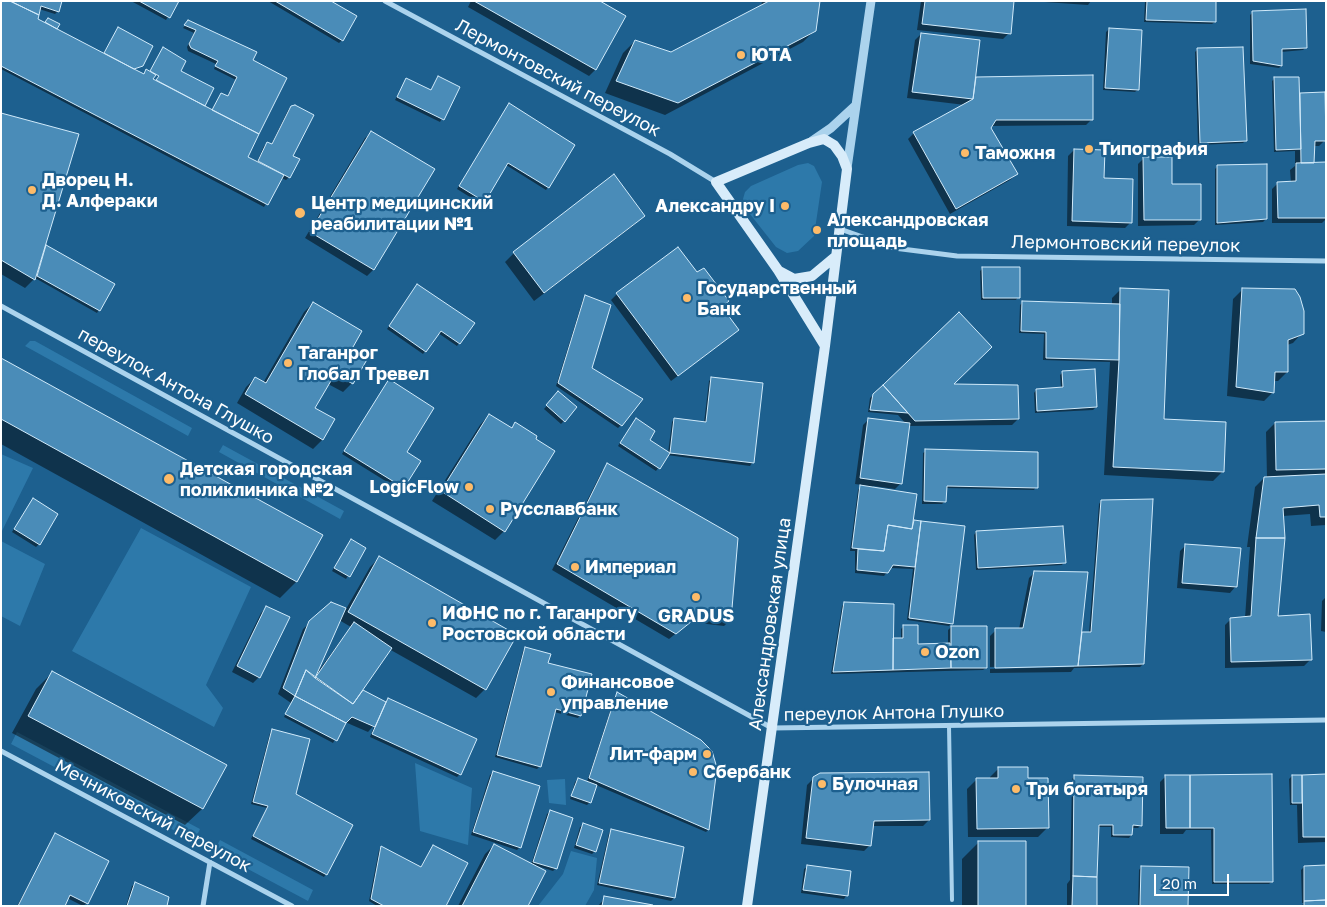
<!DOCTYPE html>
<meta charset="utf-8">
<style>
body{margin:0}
#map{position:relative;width:1327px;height:907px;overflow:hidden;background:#1d608f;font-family:"Golos Text",sans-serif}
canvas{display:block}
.frame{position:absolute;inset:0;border:2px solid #fff;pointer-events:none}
.scale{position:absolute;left:1154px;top:874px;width:75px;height:22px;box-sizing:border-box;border:2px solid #fff;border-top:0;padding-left:6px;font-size:15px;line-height:18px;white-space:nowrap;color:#fff;-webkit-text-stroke:4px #1d608f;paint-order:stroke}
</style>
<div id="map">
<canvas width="1327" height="907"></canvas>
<div class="frame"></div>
<div class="scale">20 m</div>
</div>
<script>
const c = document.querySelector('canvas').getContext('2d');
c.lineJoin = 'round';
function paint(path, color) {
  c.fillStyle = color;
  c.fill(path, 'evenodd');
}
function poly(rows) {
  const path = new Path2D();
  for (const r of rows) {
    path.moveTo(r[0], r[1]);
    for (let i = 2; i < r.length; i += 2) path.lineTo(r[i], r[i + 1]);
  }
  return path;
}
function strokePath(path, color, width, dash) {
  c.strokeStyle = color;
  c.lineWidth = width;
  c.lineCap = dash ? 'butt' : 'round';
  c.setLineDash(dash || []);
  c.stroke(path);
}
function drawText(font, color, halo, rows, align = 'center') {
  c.font = font + ' "Golos Text",sans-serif';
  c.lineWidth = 4.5;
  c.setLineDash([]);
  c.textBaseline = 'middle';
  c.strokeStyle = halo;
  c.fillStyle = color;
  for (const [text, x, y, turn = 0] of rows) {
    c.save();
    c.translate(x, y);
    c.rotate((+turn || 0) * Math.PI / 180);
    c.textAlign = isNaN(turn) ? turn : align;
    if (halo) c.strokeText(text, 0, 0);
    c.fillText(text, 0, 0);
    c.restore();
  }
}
const green = poly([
 [808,163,814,166,822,182,814,236,798,251,787,253,776,247,746,209,743,199,745,192,751,186,798,165],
 [30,341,35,341,192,428,188,436,25,346],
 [223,445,344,511,340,519,219,452],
 [1,454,33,468,1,533],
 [141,528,251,587,206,685,223,708,214,727,72,651],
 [1,541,45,564,20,626,1,616],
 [17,732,200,829,194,841,11,744],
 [415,763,472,788,468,845,420,831],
 [565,779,566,805,549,803,547,780],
 [220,840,313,890,308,901,214,851],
 [571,851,597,858,594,890,585,906,538,906,563,874]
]);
const shadow = poly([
 [1,1,61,1,58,11,55,14,39,9,36,19,45,23,45,22,58,24,56,29,103,54,116,32,142,65,134,70,143,75,146,71,149,72,163,49,180,72,212,88,203,106,211,111,221,94,227,97,236,80,214,69,216,64,188,51,187,47,194,33,183,28,188,22,251,60,246,157,257,162,264,146,267,144,271,145,288,110,291,107,291,156,298,160,289,177,286,180,281,178,264,207,1,69],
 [156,72,161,75,157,82,152,80],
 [131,1,178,1,166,20],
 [268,1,329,1,342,40,339,43],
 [471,1,597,1,625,17,595,70,589,76,468,7],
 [762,1,819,1,815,30,803,42,665,115,605,93,623,53,635,41,671,54,761,7],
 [921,1,1013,1,1009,33,1003,39,917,30],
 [1030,1,1091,1,1088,5],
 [1145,1,1215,1,1215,22,1212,24,1144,22],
 [1253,12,1306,47,1303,50,1281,52,1281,66,1279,68,1250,64,1250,15],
 [1109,29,1138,89,1135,92,1103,90,1106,32],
 [921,34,974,78,1092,76,1092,119,1086,125,991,126,990,128,1016,174,1010,180,950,214,908,139,914,133,965,105,907,98,915,40],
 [1197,50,1245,141,1243,143,1198,145,1195,52],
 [1275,78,1298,96,1300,94,1325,140,1319,146,1313,146,1313,164,1326,164,1326,219,1322,223,1272,223,1272,189,1278,183,1291,183,1290,170,1295,166,1295,151,1274,152,1272,81],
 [1298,98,1301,98,1301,111,1299,111],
 [407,79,431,91,459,88,440,122,395,100],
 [509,105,548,187,546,190,506,165,481,204,457,189],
 [1,114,44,246,114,284,97,313,35,278,25,288,1,274],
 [371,133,433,170,373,270,367,276,305,238,365,138],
 [1074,150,1103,179,1131,222,1125,228,1067,226,1068,156],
 [1144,158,1171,185,1200,219,1194,225,1138,226,1138,164],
 [1218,166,1266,219,1263,222,1215,225,1215,169],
 [643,216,634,225,534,301,505,262,514,253],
 [983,268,1018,297,1016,300,981,300,980,271],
 [415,289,473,324,457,346,438,333,423,354,387,329],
 [1121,289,1163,420,1222,472,1213,481,1104,475,1110,362,1043,360,1044,334,1019,333,1020,305,1023,302,1112,305,1112,298],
 [1242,290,1302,333,1293,343,1287,345,1287,372,1278,381,1274,381,1273,392,1264,401,1227,396,1233,299],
 [617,294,721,308,731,336,671,381,611,300],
 [585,297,590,369,621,425,618,428,556,386,583,299],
 [313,303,351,347,352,383,343,392,328,384,314,408,333,420,322,440,313,449,237,403,246,387,255,378,263,383,304,312],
 [1,359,321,535,296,582,280,598,1,444],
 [1063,372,1096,407,1093,410,1035,413,1034,393,1036,390,1061,389,1060,375],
 [712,378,762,384,752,463,750,466,667,455,656,471,618,446,633,423,648,441,668,453,672,422,674,419,704,423,709,381],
 [389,381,405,452,419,461,400,490,342,454],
 [951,385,1018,419,1012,425,908,426,901,483,895,489,873,486,872,489,912,521,964,527,951,623,949,626,907,620,913,569,890,568,884,576,855,573,855,551,850,551,858,490,862,485,855,484,863,425,869,419,906,424,898,415,868,412,870,398,883,386],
 [558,393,576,408,561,424,544,409],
 [489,415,511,429,516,424,504,531,495,540,432,501,480,425],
 [1326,422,1326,525,1311,526,1310,514,1283,516,1276,617,1310,660,1304,666,1225,668,1225,625,1231,619,1245,618,1250,547,1247,547,1255,487,1264,478,1267,478,1266,432,1275,423],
 [926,451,1036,487,1034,490,945,488,945,501,942,504,922,504,923,453],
 [608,465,730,620,724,626,690,622,669,639,552,570,602,471],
 [33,500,39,544,36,547,12,532],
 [1101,501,1143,664,1140,667,1074,668,1071,672,990,673,990,669,1074,667,1074,665,990,667,990,636,996,630,1019,629,1029,578,1035,572,1080,636,1083,633,1089,633,1099,504],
 [976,532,1064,562,1062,565,976,570,974,535],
 [349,544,364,549,346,579,332,571],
 [1186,545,1236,586,1230,593,1177,588,1180,551],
 [379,558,485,689,476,698,389,649,361,690,385,703,388,700,460,774,457,777,370,737,375,724,368,732,345,722,333,743,284,717,291,703,278,694,303,629,331,603,346,609,370,567],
 [339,620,351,627,316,674],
 [1326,597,1326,632,1321,631,1322,601],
 [844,604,891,639,901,639,901,629,903,627,917,645,948,645,948,630,951,627,986,668,983,670,831,674,842,606],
 [267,607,259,677,253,683,232,672,261,613],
 [525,648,580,715,578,718,554,712,540,766,537,769,495,757,523,651],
 [52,673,225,765,202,809,185,825,12,733,36,689],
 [617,694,716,768,708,830,706,832,596,785,590,802,587,805,570,799,575,782,578,779,587,782,615,696],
 [272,730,294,795,326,874,324,877,251,839,267,808,251,804,270,733],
 [999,768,1027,779,1047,828,1038,837,968,837,967,789,976,780,990,779,990,777],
 [493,772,520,847,517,850,471,835,490,775],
 [1075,776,1141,825,1138,828,1131,828,1131,835,1129,838,1111,837,1111,827,1097,827,1096,906,1067,906,1067,884,1070,880,1072,779],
 [1166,776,1272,881,1269,884,1212,884,1211,830,1186,830,1183,834,1160,834,1160,782],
 [1292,776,1326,776,1326,842,1298,843,1297,805,1290,805,1289,779],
 [814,778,929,820,923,826,872,826,870,845,864,851,801,844,807,785],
 [550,811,556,868,553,871,534,865,526,906,458,906,485,854,494,845,531,865,547,814],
 [583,825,595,851,592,854,574,848,580,827],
 [611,831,682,848,674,898,671,901,597,885,609,833],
 [55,835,108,862,87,903,83,906,67,898,63,906,17,906],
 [979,842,1025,906,962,906,962,859],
 [433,846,445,906,377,906,369,901,379,850,381,848,420,868],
 [807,867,850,872,846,896,844,899,801,893,804,869],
 [1141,867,1187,906,1138,906,1139,870],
 [1304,867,1326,906,1301,906,1304,903,1302,903,1301,870],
 [135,884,165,906,126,906,132,886],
 [605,898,649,906,598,906]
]);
const building = poly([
 [1,1,10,1,39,15,38,19,134,69,144,74,146,69,156,75,153,79,259,134,248,157,284,175,268,205,1,66,1,1],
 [10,1,62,1,59,12,41,6,39,15,10,1],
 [139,1,179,1,170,18,139,1],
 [275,1,331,1,357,16,343,41,275,1],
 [474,1,600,1,626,16,596,70,474,1],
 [769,1,820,1,816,31,678,103,616,81,635,40,671,52,769,1],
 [925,1,1014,1,1011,34,922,24,925,1],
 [1147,1,1216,1,1216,22,1146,20,1147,1],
 [1306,9,1307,48,1282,49,1282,66,1253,61,1252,11,1306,9],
 [48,18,60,24,57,29,45,22,48,18],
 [188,20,257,52,253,60,287,78,259,134,212,110,221,93,228,96,237,77,215,66,218,61,191,48,189,44,196,30,184,25,188,20],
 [118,27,153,46,143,66,134,69,104,53,118,27],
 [1109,28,1142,30,1139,90,1105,88,1109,28],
 [921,33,980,40,973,99,912,92,921,33],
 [163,47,186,61,181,71,214,88,205,106,156,80,159,76,150,71,163,47],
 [1243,47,1247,141,1200,143,1197,48,1243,47],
 [1093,75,1093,120,996,120,991,128,1018,174,956,209,913,132,973,99,976,77,1093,75],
 [438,76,460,87,444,120,397,97,406,78,431,90,438,76],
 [1274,77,1299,77,1301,149,1276,150,1274,77],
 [1325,92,1326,141,1315,141,1314,163,1301,163,1300,93,1325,92],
 [509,103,575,145,549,188,508,163,485,202,459,186,509,103],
 [295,105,314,115,293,156,300,159,290,178,258,161,267,142,272,144,291,106,295,105],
 [1,113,79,134,35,280,1,260,1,113],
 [371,131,435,169,374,270,310,232,371,131],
 [1074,149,1105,150,1104,178,1133,179,1132,223,1072,221,1074,149],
 [1143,157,1172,157,1172,184,1201,184,1201,220,1144,220,1143,157],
 [1326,162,1326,218,1278,218,1277,182,1296,181,1296,163,1326,162],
 [1267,164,1267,219,1217,223,1217,165,1267,164],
 [614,174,645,216,544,293,513,252,614,174],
 [46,245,115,284,100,311,37,276,46,245],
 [678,247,697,272,704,268,729,301,722,307,739,330,678,376,616,293,678,247],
 [982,267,1020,267,1020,298,983,298,982,267],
 [417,284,475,323,460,344,441,331,426,352,389,326,417,284],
 [1120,288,1169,290,1164,419,1226,422,1224,472,1113,467,1119,360,1120,288],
 [1242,288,1295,289,1300,297,1304,311,1304,334,1288,340,1288,372,1275,372,1274,393,1236,387,1242,288],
 [585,295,611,305,592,368,643,399,622,426,558,383,585,295],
 [1022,301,1120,304,1119,360,1046,358,1046,332,1021,331,1022,301],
 [313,302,362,331,353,347,369,356,353,384,335,374,315,408,335,419,323,440,245,394,255,377,266,383,313,302],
 [959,312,992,347,954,384,1018,385,1019,419,915,421,883,385,959,312],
 [1,358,323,535,297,582,1,419,1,358],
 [1095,369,1097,407,1037,411,1036,389,1063,387,1062,371,1095,369],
 [711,377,763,383,754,463,670,453,674,418,706,422,711,377],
 [389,379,434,408,407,452,421,461,404,488,344,451,389,379],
 [883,385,908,413,870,410,873,394,883,385],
 [558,391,577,407,565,422,546,405,558,391],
 [489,414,512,428,515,422,537,436,536,439,555,451,505,532,441,491,489,414],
 [636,418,655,431,650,440,670,453,660,469,620,443,636,418],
 [868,418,910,423,902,484,860,478,868,418],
 [1326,421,1326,469,1276,470,1275,422,1326,421],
 [925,449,1038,452,1038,488,947,486,946,502,924,501,925,449],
 [607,463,738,538,731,620,697,617,676,634,557,564,607,463],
 [1326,474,1326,517,1320,517,1319,505,1283,508,1285,538,1256,538,1264,477,1326,474],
 [860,485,917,494,912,529,888,525,884,551,852,548,860,485],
 [33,498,58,514,40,545,14,529,33,498],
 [1153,499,1144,664,1078,666,1082,632,1091,632,1101,500,1153,499],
 [914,520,921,521,915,567,893,565,888,573,857,570,858,549,884,551,888,525,912,529,914,520],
 [921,521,965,526,953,624,909,618,921,521],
 [1063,526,1066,563,978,568,976,531,1063,526],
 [1256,538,1285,538,1278,616,1310,614,1312,660,1231,662,1230,618,1251,616,1256,538],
 [351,539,366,548,350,577,334,568,351,539],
 [1185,544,1241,548,1237,587,1182,583,1185,544],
 [379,556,517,635,486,690,348,612,379,556],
 [1034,571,1088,572,1078,666,995,668,995,628,1023,628,1034,571],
 [331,602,346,608,315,678,306,670,295,696,283,688,309,621,331,602],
 [844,602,894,604,893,670,833,672,844,602],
 [266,606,290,617,260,678,237,666,266,606],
 [354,622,392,648,353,704,315,678,354,622],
 [903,625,918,625,918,644,950,643,951,668,893,670,893,638,903,638,903,625],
 [951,626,987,626,987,668,951,668,951,626],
 [525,647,551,654,548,663,592,674,581,716,556,709,541,767,497,755,525,647],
 [306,670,353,704,363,690,386,702,375,727,352,717,346,723,295,696,306,670],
 [52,671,227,765,203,809,28,716,52,671],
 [617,692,701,740,712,751,717,768,709,830,589,778,617,692],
 [295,696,346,723,337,741,285,714,295,696],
 [388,698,477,739,461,775,372,734,388,698],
 [272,729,310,739,296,794,353,825,327,875,253,836,268,806,253,802,272,729],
 [998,767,1028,767,1028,778,1048,778,1049,828,977,829,976,778,998,778,998,767],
 [493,771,540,786,521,848,473,832,493,771],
 [929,772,930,820,874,821,871,846,806,838,813,777,820,773,929,772],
 [1272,774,1273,882,1214,882,1214,828,1190,828,1190,775,1272,774],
 [1326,774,1326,837,1303,837,1302,775,1326,774],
 [1074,775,1143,777,1142,826,1133,825,1132,835,1113,835,1113,825,1099,825,1097,877,1073,876,1074,775],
 [1165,775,1190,775,1190,828,1166,828,1165,775],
 [1292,775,1302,775,1302,803,1292,803,1292,775],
 [578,778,597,785,591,803,571,796,578,778],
 [550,810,573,818,557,869,533,862,550,810],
 [583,823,603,830,596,852,576,845,583,823],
 [611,829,684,847,675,898,599,883,611,829],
 [55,833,109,861,88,904,70,895,65,906,18,906,55,833],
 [978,841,1026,841,1026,906,978,906,978,841],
 [494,844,546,871,528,906,462,906,494,844],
 [433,845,468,863,446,906,384,906,371,899,381,846,421,867,433,845],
 [807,865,851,871,848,896,803,890,807,865],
 [1326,865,1326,900,1304,901,1304,866,1326,865],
 [1141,866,1189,867,1188,906,1140,906,1141,866],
 [1073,876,1097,877,1097,906,1072,906,1073,876],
 [135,882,169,897,167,906,127,906,135,882],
 [604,896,653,905,653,906,602,906,604,896],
 [1326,900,1326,906,1304,906,1304,901,1326,900]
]);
const service = poly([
 [949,726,952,900]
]);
const minor = poly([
 [385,1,670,154,716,182],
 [840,229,894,248,957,256,1326,261],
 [1,306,772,728,1326,720],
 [1,751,292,906],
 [203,906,210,862]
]);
const tertiary = poly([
 [812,141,831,128,856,105],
 [847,168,871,1]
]);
const secondary = poly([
 [779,271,794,279,812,276,836,256],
 [747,906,825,346,847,169,842,156,834,145,824,139,809,143,716,182,778,270,825,346]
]);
const markers = [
 [741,55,5,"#fdbb69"],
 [1089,149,5,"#fdbb69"],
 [965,153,5,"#fdbb69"],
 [32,190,5,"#fdbb69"],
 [785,206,5,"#fdbb69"],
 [300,213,6,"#fdbb69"],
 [817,230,5,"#fdbb69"],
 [687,298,5,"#fdbb69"],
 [288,363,5,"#fdbb69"],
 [169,479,6,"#fdbb69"],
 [469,487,5,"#fdbb69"],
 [490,509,5,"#fdbb69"],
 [575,567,5,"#fdbb69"],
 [696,597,5,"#fdbb69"],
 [432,623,5,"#fdbb69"],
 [925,652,5,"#fdbb69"],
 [551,692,5,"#fdbb69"],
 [707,754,5,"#fdbb69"],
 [693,772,5,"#fdbb69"],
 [822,784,5,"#fdbb69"],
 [1016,789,5,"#fdbb69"]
];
const poiNames = [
 ["ЮТА",751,55],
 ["Типография",1099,149],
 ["Таможня",975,153],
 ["Дворец Н.",42,180],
 ["Д. Алфераки",42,201],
 ["Центр медицинский",311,203],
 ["реабилитации №1",311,224],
 ["Александру I",775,206,"right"],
 ["Александровская",827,220],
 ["площадь",827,241],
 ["Государственный",697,288],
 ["Банк",697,309],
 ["Таганрог",298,353],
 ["Глобал Тревел",298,374],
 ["Детская городская",180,469],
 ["поликлиника №2",180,490],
 ["LogicFlow",459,487,"right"],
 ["Русславбанк",500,509],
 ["Империал",585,567],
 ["ИФНС по г. Таганрогу",442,613],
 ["Ростовской области",442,634],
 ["GRADUS",696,616,"center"],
 ["Ozon",935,652],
 ["Финансовое",561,682],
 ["управление",561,703],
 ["Лит-фарм",697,754,"right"],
 ["Сбербанк",703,772],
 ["Булочная",832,784],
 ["Три богатыря",1026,789]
];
const streetNames = [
 ["Лермонтовский переулок",558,78,28],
 ["Лермонтовский переулок",1126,244,1],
 ["переулок Антона Глушко",176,386,29],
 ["Александровская улица",770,624,-82],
 ["переулок Антона Глушко",894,713,-1],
 ["Мечниковский переулок",153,816,28]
];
paint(green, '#2d79aa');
paint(shadow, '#0007');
paint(building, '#4a8cb8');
strokePath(building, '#d1eafa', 1);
strokePath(service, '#abd3ed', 4);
strokePath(minor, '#abd3ed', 5);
strokePath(tertiary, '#abd3ed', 9);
strokePath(secondary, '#d8ecfa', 10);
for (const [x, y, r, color] of markers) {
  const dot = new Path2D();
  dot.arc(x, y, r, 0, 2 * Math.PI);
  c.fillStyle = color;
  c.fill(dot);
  strokePath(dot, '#1d608f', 2);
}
drawText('bold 18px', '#fff', '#1d608f', poiNames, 'left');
drawText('18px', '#fff', '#1d608f', streetNames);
</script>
